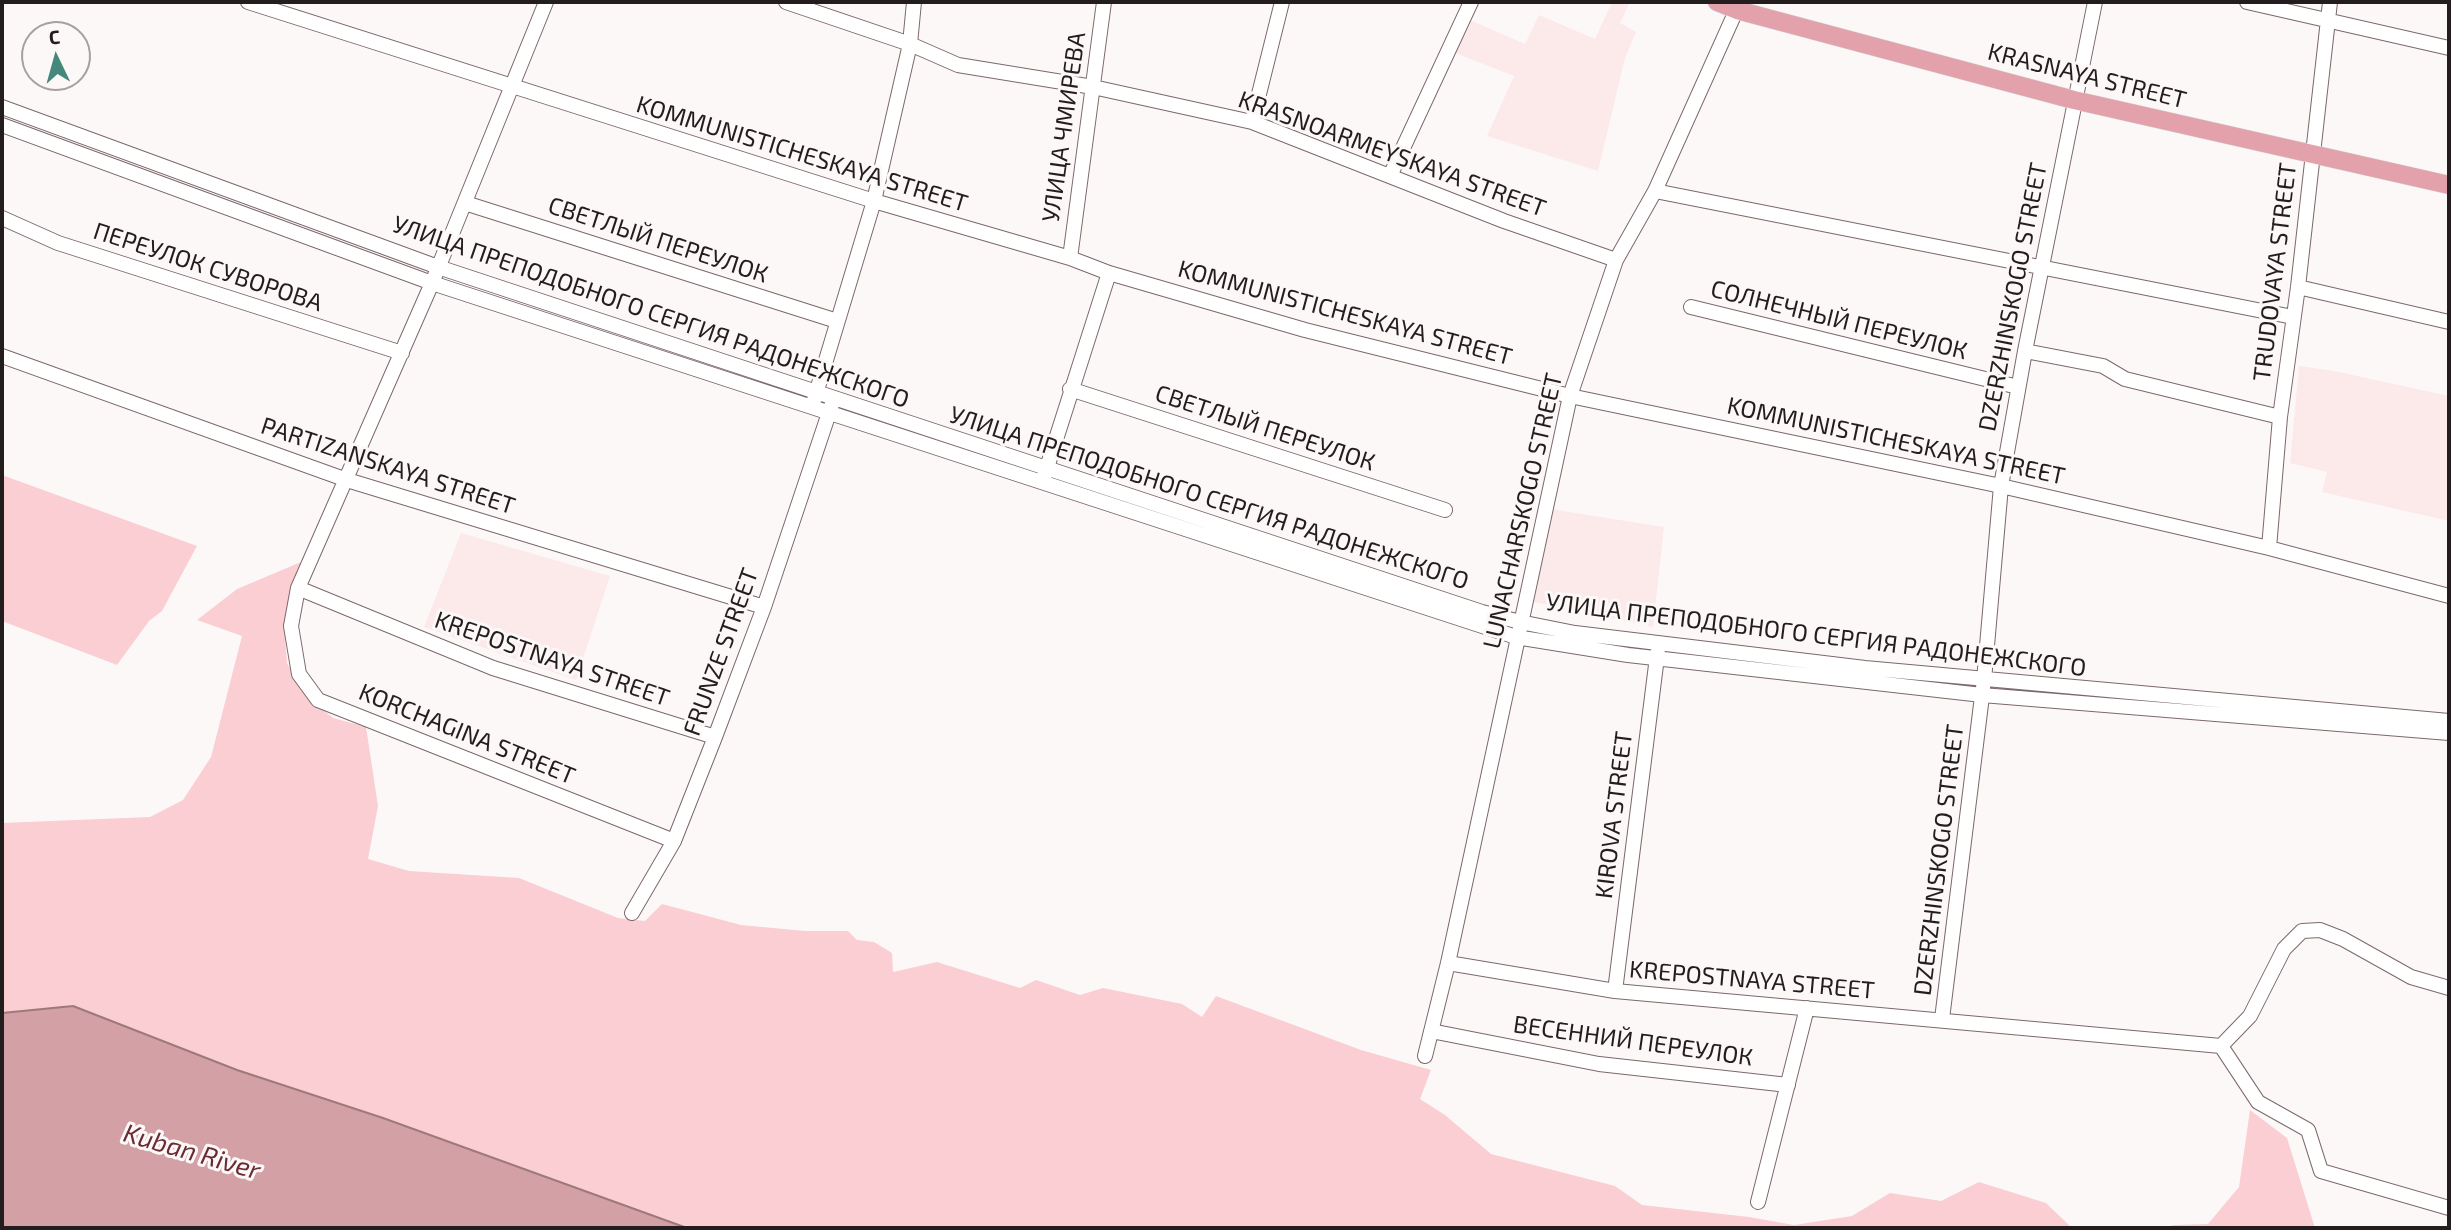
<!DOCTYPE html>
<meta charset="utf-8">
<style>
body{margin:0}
#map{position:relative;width:2451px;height:1230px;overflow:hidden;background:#fdf8f8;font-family:"Exo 2",sans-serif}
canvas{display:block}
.frame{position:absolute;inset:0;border:4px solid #241d1d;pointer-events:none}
.north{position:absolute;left:21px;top:21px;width:70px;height:70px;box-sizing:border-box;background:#fdf8f8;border:2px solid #a6a0a0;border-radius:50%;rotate:355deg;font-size:19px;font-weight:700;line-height:28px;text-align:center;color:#241d1d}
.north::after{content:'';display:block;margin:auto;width:24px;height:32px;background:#45897d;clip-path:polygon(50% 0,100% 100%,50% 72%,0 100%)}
</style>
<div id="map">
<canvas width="2451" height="1230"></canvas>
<div class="frame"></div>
<div class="north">С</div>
</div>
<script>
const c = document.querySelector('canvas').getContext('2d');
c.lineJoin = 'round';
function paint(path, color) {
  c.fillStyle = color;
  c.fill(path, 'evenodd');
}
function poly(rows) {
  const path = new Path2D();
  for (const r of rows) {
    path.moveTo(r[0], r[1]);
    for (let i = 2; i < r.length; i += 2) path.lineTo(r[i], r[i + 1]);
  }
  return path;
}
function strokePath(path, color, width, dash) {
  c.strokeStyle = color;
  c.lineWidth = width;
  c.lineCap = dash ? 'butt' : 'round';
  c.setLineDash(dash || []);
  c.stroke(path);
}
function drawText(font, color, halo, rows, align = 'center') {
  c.font = font + ' "Exo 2",sans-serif';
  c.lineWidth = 6;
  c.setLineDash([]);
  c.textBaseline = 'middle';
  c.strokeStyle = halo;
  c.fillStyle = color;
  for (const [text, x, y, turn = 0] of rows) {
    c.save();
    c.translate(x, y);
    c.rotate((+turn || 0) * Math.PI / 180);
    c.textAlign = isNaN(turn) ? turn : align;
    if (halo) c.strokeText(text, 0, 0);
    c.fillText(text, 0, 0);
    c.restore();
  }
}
const built = poly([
 [1612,2,1630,2,1620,23,1636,32,1625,58,1598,171,1487,136,1514,76,1455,53,1472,21,1525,44,1539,15,1595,39],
 [2299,366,2334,371,2449,396,2449,521,2322,492,2327,472,2290,463],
 [1550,509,1664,527,1653,627,1529,601],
 [461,533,610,576,576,680,424,627]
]);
const green = poly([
 [2,475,197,546,162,611,149,621,117,665,2,621],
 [301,562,284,622,287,663,305,695,333,718,366,727,378,806,368,859,409,871,519,878,618,918,645,921,662,904,741,925,805,931,848,931,857,940,874,942,892,953,893,972,937,962,1020,988,1036,980,1080,995,1103,988,1182,1004,1202,1017,1216,996,1361,1050,1431,1070,1420,1099,1445,1115,1491,1154,1615,1186,1642,1205,1749,1217,1794,1225,1852,1216,1890,1193,1941,1201,1979,1182,2046,1203,2072,1228,687,1228,383,1118,237,1070,73,1006,2,1013,2,823,150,817,183,800,211,757,242,636,197,620,237,589],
 [2250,1110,2287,1138,2315,1228,2162,1228,2174,1225,2208,1224,2239,1187]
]);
const water = poly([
 [73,1006,237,1070,383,1118,687,1228,2,1228,2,1013,73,1006]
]);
const minor = poly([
 [248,2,874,201,1070,258,1109,273,1305,330,1570,396,2001,486,2269,548,2449,596],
 [546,2,432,283,298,588,291,626,299,674,318,700,674,841],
 [786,2,910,44,958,65,1093,87,1252,122,1504,221,1616,260],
 [2247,2,2449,48],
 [2,107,438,267,1482,612,1520,622,1575,633,1865,668,2449,721],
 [1252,122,1282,2],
 [2,125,432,283,1516,637,1628,655,1982,695,2449,733],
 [1390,176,1471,2],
 [1655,191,2293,317],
 [465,203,837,321],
 [2,218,58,243,402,353],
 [1070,258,1104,2],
 [2298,287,2449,322],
 [1691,307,2018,387],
 [2025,351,2103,366,2125,379,2280,417],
 [2,356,347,480,764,607],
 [1070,389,1445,510],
 [814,400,874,201,910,44,914,2],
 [1044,477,1109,273],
 [2269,548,2280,417,2298,287,2330,2],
 [298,588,493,668,715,737],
 [632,913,674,841,715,737,764,607,832,404],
 [1448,963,1615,991,2221,1046],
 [1615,991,1658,649],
 [1942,1019,1984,680,2001,486,2025,351,2095,2],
 [1431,1031,1599,1064,1788,1085],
 [2221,1046,2250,1016,2284,949,2302,931,2320,930,2343,939,2411,977,2449,988],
 [2221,1046,2258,1102,2308,1130,2321,1171,2449,1208],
 [1425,1056,1448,963,1570,396,1616,260,1655,191,1740,2],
 [1758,1202,1807,1008]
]);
const major = poly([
 [1717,2,1737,10,2074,100,2449,185]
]);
const streetNames = [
 ["KRASNAYA STREET",2087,76,14],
 ["УЛИЦА ЧМИРЕВА",1064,127,-82],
 ["KOMMUNISTICHESKAYA STREET",802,154,17],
 ["KRASNOARMEYSKAYA STREET",1392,154,20],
 ["СВЕТЛЫЙ ПЕРЕУЛОК",658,240,18],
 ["ПЕРЕУЛОК СУВОРОВА",208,267,18],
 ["TRUDOVAYA STREET",2275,272,-83],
 ["DZERZHINSKOGO STREET",2013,297,-79],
 ["УЛИЦА ПРЕПОДОБНОГО СЕРГИЯ РАДОНЕЖСКОГО",651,312,19],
 ["KOMMUNISTICHESKAYA STREET",1345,313,15],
 ["СОЛНЕЧНЫЙ ПЕРЕУЛОК",1839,320,14],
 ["СВЕТЛЫЙ ПЕРЕУЛОК",1265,428,18],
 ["KOMMUNISTICHESKAYA STREET",1896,441,12],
 ["PARTIZANSKAYA STREET",388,466,18],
 ["УЛИЦА ПРЕПОДОБНОГО СЕРГИЯ РАДОНЕЖСКОГО",1209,498,18],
 ["LUNACHARSKOGO STREET",1523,511,-77],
 ["УЛИЦА ПРЕПОДОБНОГО СЕРГИЯ РАДОНЕЖСКОГО",1816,635,7],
 ["FRUNZE STREET",721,652,-70],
 ["KREPOSTNAYA STREET",552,659,19],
 ["KORCHAGINA STREET",467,734,22],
 ["KIROVA STREET",1614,815,-83],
 ["DZERZHINSKOGO STREET",1939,860,-83],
 ["KREPOSTNAYA STREET",1752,980,5],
 ["ВЕСЕННИЙ ПЕРЕУЛОК",1633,1041,8]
];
const waterNames = [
 ["Kuban River",192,1152,16]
];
paint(built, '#fce9ea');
paint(green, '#faced2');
paint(water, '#d3a1a5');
strokePath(water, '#9e797c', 2);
strokePath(minor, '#7c696a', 16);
strokePath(major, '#d8d6d6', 19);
strokePath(minor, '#fff', 14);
strokePath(major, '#e2a1ab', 18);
drawText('24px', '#241d1d', '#fdf8f8', streetNames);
drawText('italic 26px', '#6a2b35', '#fdf8f8', waterNames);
</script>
